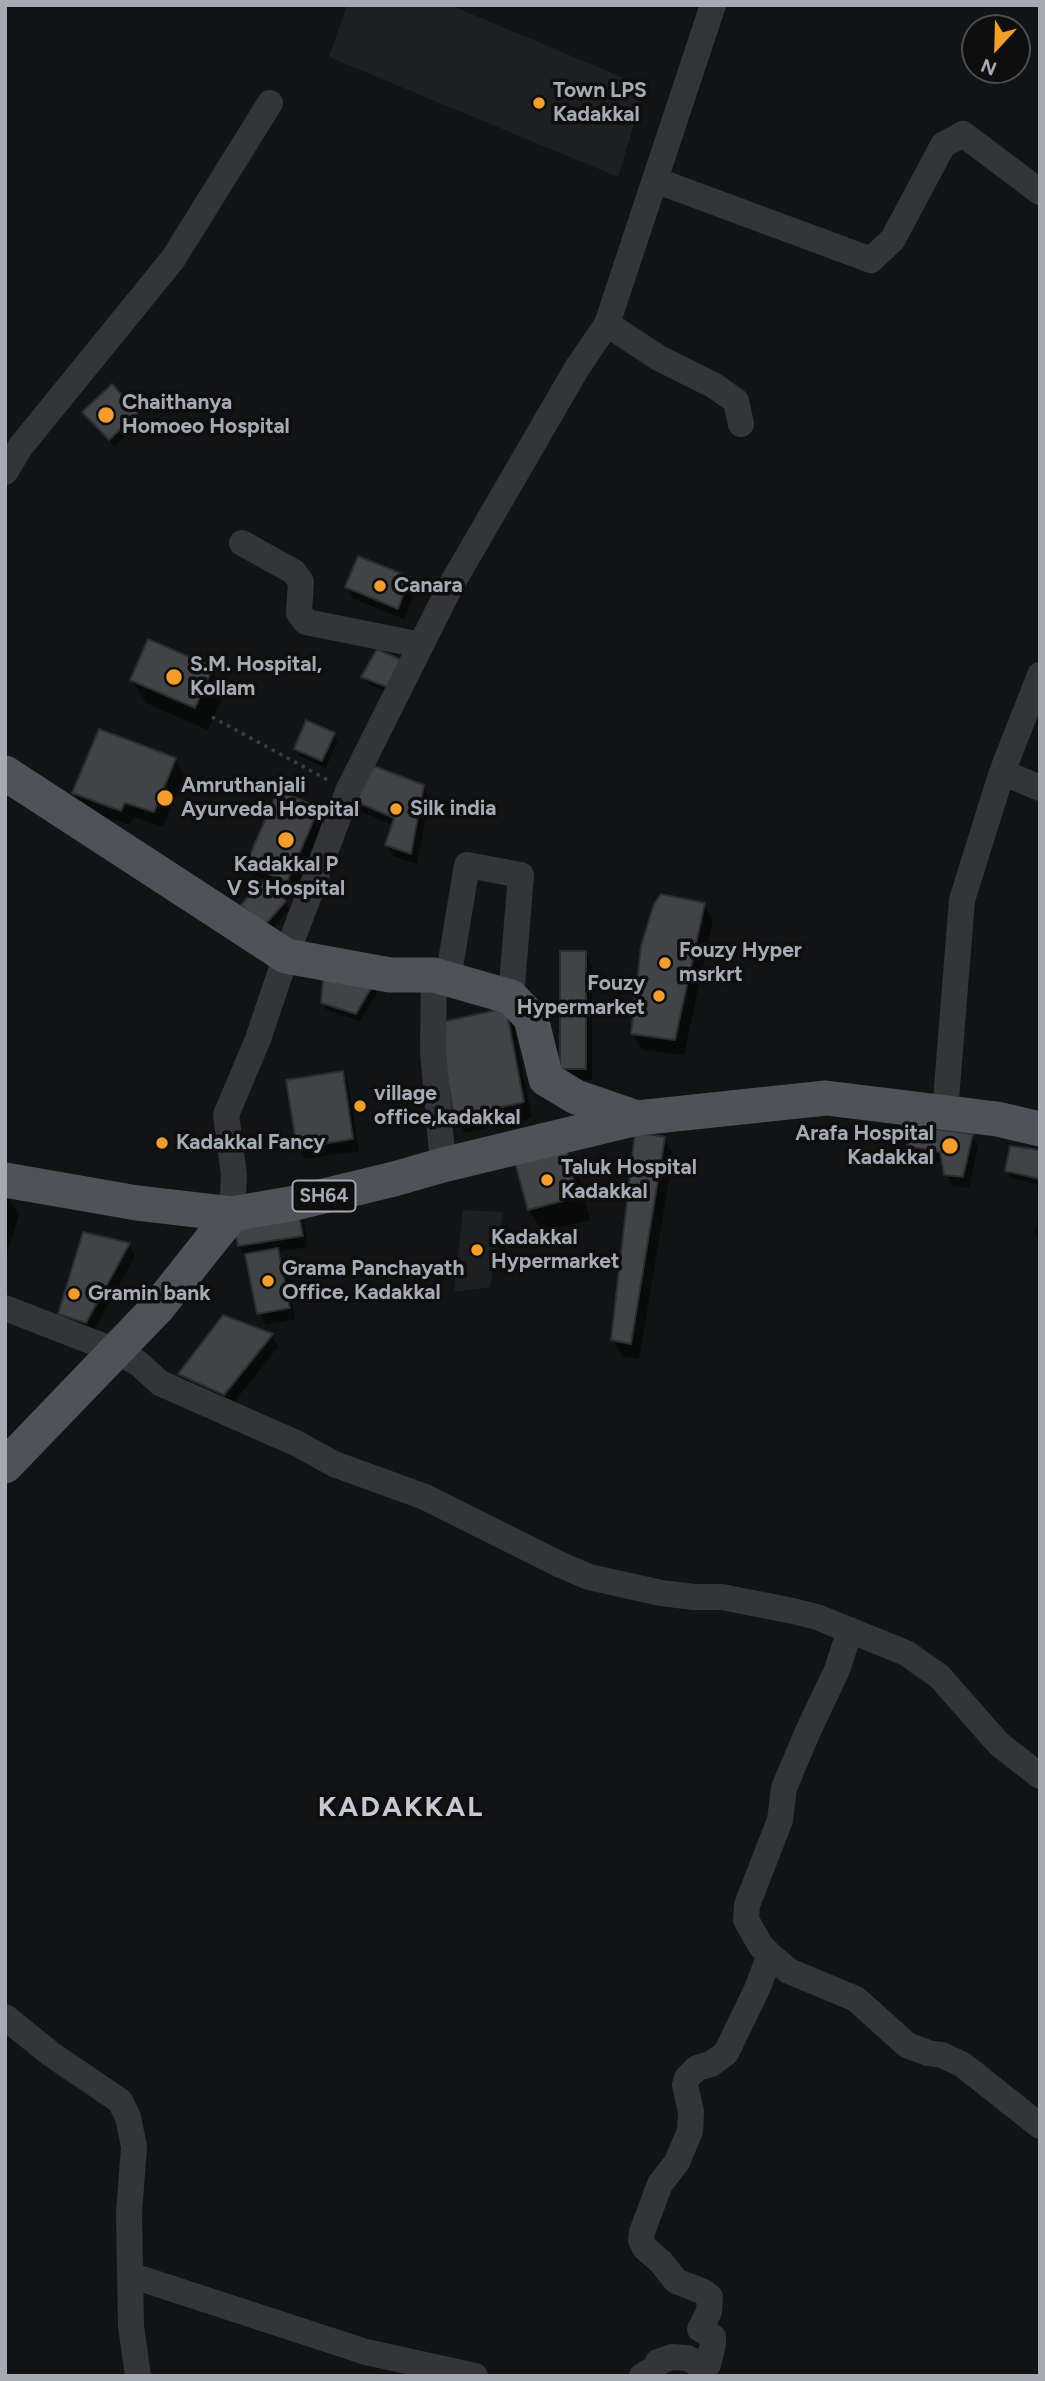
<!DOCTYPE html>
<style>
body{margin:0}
#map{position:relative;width:1045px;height:2381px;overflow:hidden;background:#121314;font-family:Figtree,sans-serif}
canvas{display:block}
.frame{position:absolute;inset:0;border:7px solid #a4abb5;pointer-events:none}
.north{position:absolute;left:961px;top:14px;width:70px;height:70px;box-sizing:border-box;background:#0e0e0f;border:2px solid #4a4d51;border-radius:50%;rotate:202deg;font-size:19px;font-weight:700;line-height:28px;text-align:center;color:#a4abb5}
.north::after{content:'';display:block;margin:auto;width:24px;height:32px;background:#f39d2c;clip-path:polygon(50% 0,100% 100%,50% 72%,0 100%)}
</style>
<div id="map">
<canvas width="1045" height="2381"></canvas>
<div class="frame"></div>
<div class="north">N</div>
</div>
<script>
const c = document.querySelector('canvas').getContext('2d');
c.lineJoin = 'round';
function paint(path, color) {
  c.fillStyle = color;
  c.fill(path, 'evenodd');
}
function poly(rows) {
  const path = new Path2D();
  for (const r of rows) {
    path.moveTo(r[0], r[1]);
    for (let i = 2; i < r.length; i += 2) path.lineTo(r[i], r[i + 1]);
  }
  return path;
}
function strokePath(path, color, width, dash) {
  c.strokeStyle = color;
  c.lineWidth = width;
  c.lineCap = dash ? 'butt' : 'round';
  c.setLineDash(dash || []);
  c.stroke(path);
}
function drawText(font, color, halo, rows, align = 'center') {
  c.font = font + ' Figtree,sans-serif';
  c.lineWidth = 7;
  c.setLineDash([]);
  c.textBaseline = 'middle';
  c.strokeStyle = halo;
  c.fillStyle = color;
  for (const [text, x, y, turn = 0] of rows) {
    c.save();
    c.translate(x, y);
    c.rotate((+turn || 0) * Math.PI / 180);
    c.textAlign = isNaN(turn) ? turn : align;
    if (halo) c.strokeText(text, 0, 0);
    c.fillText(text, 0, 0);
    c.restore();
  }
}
const built = poly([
 [347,5,450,5,645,87,618,177,329,57],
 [463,1210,503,1212,490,1287,454,1292]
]);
const shadow = poly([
 [111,387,141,421,114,446,85,412],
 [409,579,416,590,404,619,354,599,347,587],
 [378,651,402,698,368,684,363,677],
 [211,669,225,692,208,730,146,703,132,680],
 [333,734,338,741,326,768,300,756,296,749],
 [175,760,184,775,163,827,134,817,130,825,83,809,74,793],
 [422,786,429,798,417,864,393,856,387,845,393,825,360,811,354,800],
 [318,809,324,821,294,893,255,876,248,864],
 [263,882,285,902,289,910,269,932,247,913],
 [704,904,713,920,684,1055,642,1050,633,1034],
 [585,953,592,965,592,1080,569,1080,562,1068],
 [376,980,380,987,360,1021,327,1010,323,1003],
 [505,1010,514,1026,532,1118,465,1133,456,1118],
 [342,1073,349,1085,359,1151,305,1159,298,1147],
 [972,1136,978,1147,969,1188,953,1186,946,1174,944,1163,915,1158,909,1146],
 [664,1139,673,1154,639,1359,622,1356,613,1340],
 [565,1151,578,1174,590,1220,543,1232,529,1210],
 [1040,1152,1040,1185,1011,1178,1007,1170],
 [5,1198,10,1200,19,1215,5,1261],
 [298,1212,304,1224,308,1247,278,1252,284,1261,295,1319,266,1325,259,1313,246,1257,239,1246],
 [1040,1215,1040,1242,1034,1231],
 [129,1244,135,1256,92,1334,66,1325,60,1313],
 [272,1335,278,1347,231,1406,186,1386,180,1374]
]);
const building = poly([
 [112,384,138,413,109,440,82,412,112,384],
 [358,556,410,577,398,609,345,587,358,556],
 [148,639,213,667,195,708,130,680,148,639],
 [377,649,408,663,398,691,361,677,377,649],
 [306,720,335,733,322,761,294,749,306,720],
 [99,729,176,758,154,812,125,803,121,811,72,793,99,729],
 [366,763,424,785,411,854,385,845,394,818,352,800,366,763],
 [278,790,319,808,287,882,246,864,278,790],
 [263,880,286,901,264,926,241,905,263,880],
 [661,894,705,903,675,1040,631,1034,641,946,654,904,661,894],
 [560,951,586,951,586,1069,560,1069,560,951],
 [324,971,377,978,356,1014,321,1003,324,971],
 [506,1008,524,1102,454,1118,438,1023,506,1008],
 [343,1071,353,1139,297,1148,286,1080,343,1071],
 [907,1125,973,1134,963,1177,944,1175,940,1152,907,1146,907,1125],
 [635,1132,665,1137,631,1344,611,1340,635,1132],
 [1010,1146,1040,1150,1040,1179,1005,1171,1010,1146],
 [566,1149,578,1197,528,1210,515,1163,566,1149],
 [298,1210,303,1236,238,1246,233,1221,298,1210],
 [83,1232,130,1243,86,1323,58,1314,83,1232],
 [278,1248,290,1308,257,1314,245,1254,278,1248],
 [223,1315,273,1334,224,1395,178,1374,223,1315]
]);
const path = poly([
 [212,717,328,780]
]);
const minor = poly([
 [655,180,871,260,893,239,943,145,963,134,1040,192],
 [607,324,659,358,713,385,736,401,741,424],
 [5,472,21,446,173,259,270,103],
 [242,543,294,572,301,582,299,613,306,622,421,645],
 [1002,772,1040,788],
 [434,975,433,1051,443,1165],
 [448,979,467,865,521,875,511,997],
 [945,1112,962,900,1002,772,1040,675],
 [232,1214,234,1175,226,1115,258,1039,286,956,348,791,450,587,577,368,607,324,713,5],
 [5,1308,116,1351,138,1363,160,1383,298,1444,334,1464,425,1497,561,1565,589,1577,661,1593,694,1597,722,1597,793,1611,817,1617,906,1653,939,1676,999,1744,1040,1776],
 [770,1955,789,1971,856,1999,907,2045,928,2053,942,2055,963,2065,1040,2126],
 [5,2017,51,2054,120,2101,128,2117,134,2147,129,2213,131,2326,138,2376],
 [130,2275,366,2352,475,2376],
 [642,2376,648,2372,653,2373,658,2362,672,2357,687,2358,703,2366,708,2364,713,2344,713,2337,700,2329,709,2312,710,2297,704,2292,676,2281,661,2262,645,2248,641,2240,642,2232,660,2184,677,2162,690,2131,691,2112,685,2085,687,2078,697,2068,711,2064,726,2053,757,1989,770,1955,761,1946,746,1920,747,1905,780,1820,784,1788,808,1731,837,1670,850,1630]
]);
const major = poly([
 [5,773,286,956,390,975,434,975,511,997,531,1018,546,1079,576,1097,637,1118],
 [5,1180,137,1203,232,1214,295,1203,394,1179,443,1165,637,1118,826,1098,997,1119,1040,1129],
 [5,1466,158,1307,232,1214]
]);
const markers = [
 [539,103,7,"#f39d2c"],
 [106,415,9,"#f39d2c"],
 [380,586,7,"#f39d2c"],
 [174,677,9,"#f39d2c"],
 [165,798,9,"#f39d2c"],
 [396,809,7,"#f39d2c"],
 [286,840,9,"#f39d2c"],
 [665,963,7,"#f39d2c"],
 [659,996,7,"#f39d2c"],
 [360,1106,7,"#f39d2c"],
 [162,1143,7,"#f39d2c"],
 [950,1146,9,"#f39d2c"],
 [547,1180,7,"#f39d2c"],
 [477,1250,7,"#f39d2c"],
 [268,1281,7,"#f39d2c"],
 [74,1294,7,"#f39d2c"]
];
const shields = [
 [324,1196,63]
];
const shieldNames = [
 ["SH64",324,1196]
];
const poiNames = [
 ["Town LPS",553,91],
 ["Kadakkal",553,115],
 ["Chaithanya",122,403],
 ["Homoeo Hospital",122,427],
 ["Canara",394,586],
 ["S.M. Hospital,",190,665],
 ["Kollam",190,689],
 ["Amruthanjali",181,786],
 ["Ayurveda Hospital",181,810],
 ["Silk india",410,809],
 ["Kadakkal P",286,865,"center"],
 ["V S Hospital",286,889,"center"],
 ["Fouzy Hyper",679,951],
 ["msrkrt",679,975],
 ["Fouzy",645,984,"right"],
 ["Hypermarket",645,1008,"right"],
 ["village",374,1094],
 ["office,kadakkal",374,1118],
 ["Arafa Hospital",934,1134,"right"],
 ["Kadakkal",934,1158,"right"],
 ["Kadakkal Fancy",176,1143],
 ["Taluk Hospital",561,1168],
 ["Kadakkal",561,1192],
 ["Kadakkal",491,1238],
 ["Hypermarket",491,1262],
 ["Grama Panchayath",282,1269],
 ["Office, Kadakkal",282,1293],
 ["Gramin bank",88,1294]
];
const districtNames = [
 ["KADAKKAL",401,1808]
];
paint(built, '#1e1f21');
paint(shadow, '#0007');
paint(building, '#414347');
strokePath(building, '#2c2d30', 2);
strokePath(path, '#393c40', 3.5, [3.5, 5]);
strokePath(minor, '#333539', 26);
strokePath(major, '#4f5258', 35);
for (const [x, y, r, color] of markers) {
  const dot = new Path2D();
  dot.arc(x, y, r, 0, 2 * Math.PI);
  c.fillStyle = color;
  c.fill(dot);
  strokePath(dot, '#0e0e0f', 2.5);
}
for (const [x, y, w] of shields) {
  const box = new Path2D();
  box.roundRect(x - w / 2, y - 15.5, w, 31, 5);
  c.fillStyle = '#0e0e0f';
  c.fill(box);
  strokePath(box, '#a4abb5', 2);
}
drawText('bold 19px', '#a4abb5', null, shieldNames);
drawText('bold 21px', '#a4abb5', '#0e0e0f', poiNames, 'left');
c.letterSpacing = '2px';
drawText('bold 28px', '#c5c9d1', '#0e0e0f', districtNames);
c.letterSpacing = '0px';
</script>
